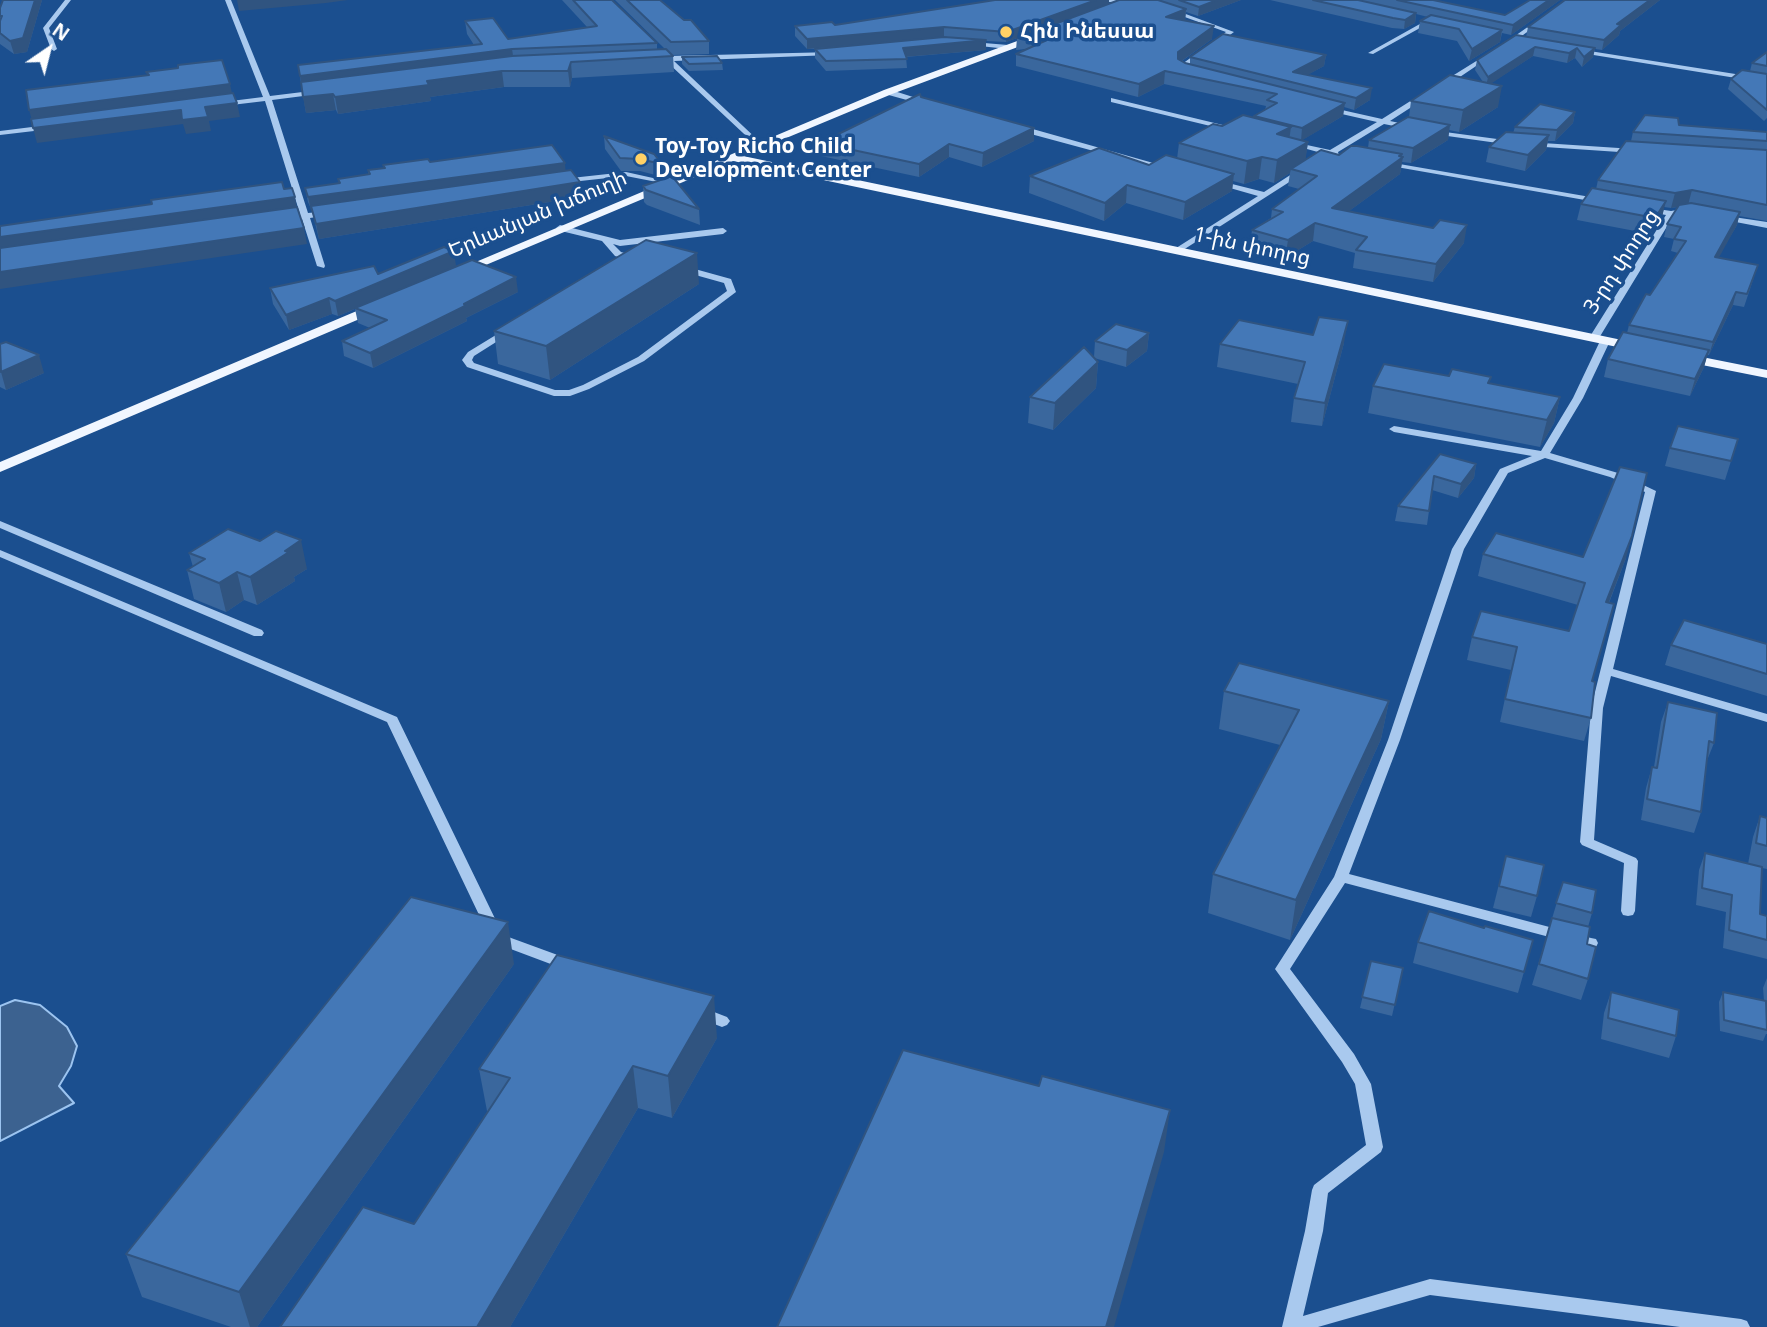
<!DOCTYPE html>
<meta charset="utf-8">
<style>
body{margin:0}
#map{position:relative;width:1767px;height:1327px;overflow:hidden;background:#1b4f8f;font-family:"Noto Sans",sans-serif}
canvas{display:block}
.north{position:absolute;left:14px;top:14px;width:70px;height:70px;-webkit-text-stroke:5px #1b4f8f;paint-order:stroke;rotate:35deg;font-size:19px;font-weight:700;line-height:28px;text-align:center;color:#fff}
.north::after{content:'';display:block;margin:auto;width:24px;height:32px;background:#fff;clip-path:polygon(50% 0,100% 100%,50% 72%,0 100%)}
</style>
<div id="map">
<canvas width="1767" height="1327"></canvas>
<div class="north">N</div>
</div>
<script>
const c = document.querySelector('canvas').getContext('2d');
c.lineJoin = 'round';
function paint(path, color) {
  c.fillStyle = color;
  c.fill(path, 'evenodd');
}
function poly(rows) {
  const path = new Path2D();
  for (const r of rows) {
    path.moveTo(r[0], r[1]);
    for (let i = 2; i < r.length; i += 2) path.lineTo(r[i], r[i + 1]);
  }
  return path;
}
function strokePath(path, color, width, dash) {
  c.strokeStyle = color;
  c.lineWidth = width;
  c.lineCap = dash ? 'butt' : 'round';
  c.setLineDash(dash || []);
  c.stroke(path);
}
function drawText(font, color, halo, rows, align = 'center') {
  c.font = font + ' "Noto Sans","Noto Sans Armenian",sans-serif';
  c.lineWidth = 7;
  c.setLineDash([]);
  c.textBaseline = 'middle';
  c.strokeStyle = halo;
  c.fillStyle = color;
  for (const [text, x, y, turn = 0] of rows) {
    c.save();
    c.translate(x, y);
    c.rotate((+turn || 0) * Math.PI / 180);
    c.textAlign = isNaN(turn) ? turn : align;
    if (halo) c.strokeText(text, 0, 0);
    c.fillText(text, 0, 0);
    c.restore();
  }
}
const water = poly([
 [15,1000,40,1005,67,1027,77,1046,71,1066,59,1086,74,1103,0,1141,0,1006,15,1000]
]);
const minor = poly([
 [65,0,71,0,49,28,57,49,54,51,51,49,43,28,65,0],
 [225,0,231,0,270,96,319,90,323,92,319,94,272,100,308,213,329,211,333,213,329,215,310,218,325,266,324,268,317,266,302,219,285,221,281,219,300,214,265,101,223,106,219,104,223,102,263,97,225,0],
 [1106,0,1138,0,1135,2,1109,2,1106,0],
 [1171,10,1175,10,1234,32,1185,68,1191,72,1185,73,1178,69,1178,67,1226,32,1171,12,1171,10],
 [1539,19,1544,20,1509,45,1505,45,1505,43,1539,19],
 [1427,20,1430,22,1429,23,1373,54,1368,53,1427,20],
 [972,42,1008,45,1011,47,1008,49,970,45,969,44,972,42],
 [1577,49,1767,79,1767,83,1575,52,1575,50,1577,49],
 [834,52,835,53,832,55,674,61,761,143,761,147,758,147,666,61,657,61,654,59,665,54,669,56,834,52],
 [1486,55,1491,56,1448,85,1441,83,1486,55],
 [885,90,891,90,932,103,925,105,885,94,885,90],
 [1420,95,1427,97,1390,121,1414,126,1414,130,1384,124,1338,152,1339,156,1328,157,1325,157,1325,154,1289,144,1293,142,1330,150,1377,122,1324,110,1324,106,1382,119,1420,95],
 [1111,98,1227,126,1231,128,1227,130,1111,102,1111,98],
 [48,125,51,125,51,129,0,135,0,131,48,125],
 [1016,126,1022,126,1171,168,1164,170,1016,130,1016,126],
 [1430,130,1512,141,1516,143,1512,145,1433,134,1430,134,1430,130],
 [1527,142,1634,149,1638,151,1634,153,1530,146,1527,146,1527,142],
 [1382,161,1602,199,1606,201,1602,203,1385,165,1381,163,1382,161],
 [1298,170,1305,172,1180,252,1173,250,1258,196,1216,184,1216,180,1264,192,1298,170],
 [626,172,671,182,667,184,626,176,562,183,558,181,562,179,626,172],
 [1644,207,1671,211,1688,208,1692,210,1674,215,1599,338,1594,341,1591,340,1589,338,1666,215,1644,211,1644,207],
 [1720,215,1767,222,1767,228,1720,219,1720,215],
 [560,225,620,240,723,228,727,231,723,234,620,246,613,244,621,252,638,257,638,261,635,262,615,256,602,241,557,230,556,228,560,225],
 [684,266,731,279,736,292,644,361,589,389,570,396,554,396,467,367,462,360,468,352,509,327,512,328,512,332,474,356,472,360,474,363,555,390,569,390,583,385,638,357,727,291,724,283,681,271,680,269,684,266],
 [1605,338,1610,341,1583,398,1550,453,1618,473,1656,491,1613,669,1767,714,1767,722,1611,676,1603,708,1594,840,1636,858,1638,861,1635,911,1633,915,1628,916,1623,915,1621,911,1624,863,1582,845,1580,842,1591,708,1645,492,1610,477,1545,458,1508,473,1464,549,1400,740,1349,874,1591,938,1596,939,1598,943,1596,947,1591,948,1345,883,1290,969,1354,1054,1371,1084,1383,1147,1381,1152,1328,1193,1323,1231,1303,1316,1430,1279,1741,1319,1747,1321,1750,1327,1680,1327,1430,1295,1318,1327,1282,1327,1305,1231,1312,1190,1314,1185,1366,1145,1355,1084,1342,1062,1275,969,1334,877,1388,740,1452,549,1500,469,1532,456,1394,432,1389,429,1394,426,1541,451,1573,398,1600,341,1605,338],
 [0,521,262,630,264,633,262,636,254,636,0,528,0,521],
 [0,550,397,717,503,935,574,961,576,965,574,969,569,970,564,969,492,942,387,722,0,557,0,550],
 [701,1007,727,1017,730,1021,727,1025,722,1027,696,1017,693,1013,696,1009,701,1007]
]);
const major = poly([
 [1039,33,1042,34,1042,38,892,94,743,156,1641,344,1648,348,1641,352,733,161,462,275,454,275,452,272,884,90,1039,33],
 [378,302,384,306,383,309,0,472,0,462,378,302],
 [1682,353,1767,370,1767,378,1677,360,1677,354,1682,353]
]);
const wall = poly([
 [3,0,42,0,27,52,14,54,0,44,0,8],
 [562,0,612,0,657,43,657,49,665,49,615,0,660,0,709,41,709,54,673,55,674,72,572,78,570,87,504,87,430,97,431,101,338,114,336,110,306,113,298,65,474,45,467,34,465,21,508,39,587,27],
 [1109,0,1109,4,1119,0,1241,0,1198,16,1186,12,1185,21,1212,39,1182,61,1185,63,1190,64,1190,57,1326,55,1324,66,1307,75,1370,100,1354,110,1344,107,1343,116,1302,140,1308,142,1305,160,1339,155,1368,148,1369,140,1409,117,1411,101,1483,82,1475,70,1477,60,1526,37,1528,27,1565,0,1660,0,1620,31,1619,35,1602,50,1595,49,1593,57,1582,67,1575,58,1567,63,1533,56,1491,83,1498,107,1459,132,1449,130,1448,140,1411,163,1402,162,1400,174,1349,211,1464,243,1433,282,1353,268,1355,253,1313,241,1285,258,1250,247,1252,230,1271,218,1272,209,1299,189,1288,186,1290,173,1274,183,1259,179,1244,184,1233,181,1232,191,1183,220,1126,203,1104,221,1029,193,1030,176,1149,165,1177,159,1179,143,1222,126,1254,117,1254,116,1265,110,1266,106,1164,84,1138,97,1016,66,1016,54,1026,49,1016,50,1017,38,1006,42,986,41,986,50,906,57,907,68,826,71,815,58,815,49,807,49,795,36,795,26,835,25],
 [1270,0,1433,0,1505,15,1530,0,1560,0,1511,35,1502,33,1500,42,1469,61,1457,41,1418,33,1420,21,1428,17,1416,14,1415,23,1404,29,1392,28],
 [1767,52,1767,118,1764,121,1728,89,1731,79,1750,71,1752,63],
 [682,57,722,63,723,70,689,71,682,64],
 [921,97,1034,128,1034,141,982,167,949,157,919,177,821,156,820,143],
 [1575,112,1573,123,1555,141,1548,141,1546,150,1525,171,1486,162,1489,147,1513,133,1515,127],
 [1679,125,1767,132,1767,221,1739,216,1737,225,1718,257,1754,277,1744,307,1733,305,1709,355,1707,355,1704,367,1690,396,1604,377,1608,359,1627,333,1629,325,1650,295,1678,253,1671,251,1674,239,1664,237,1667,224,1678,207,1671,208,1664,207,1662,217,1651,234,1577,220,1581,204,1596,189,1598,180,1631,141,1633,132],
 [604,136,662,164,663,177,640,171,621,171,605,149],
 [430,162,566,171,580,182,581,197,319,239,312,211,308,202,305,188,339,183,338,179,368,174,368,170,384,168,383,165],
 [643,186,699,209,700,225,647,205,644,202],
 [456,266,518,292,466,318,467,321,373,368,344,356,342,341,370,328,358,323,355,309,338,316,332,314,289,330,273,304,270,288,378,274],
 [699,284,550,380,498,364,494,331],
 [1149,333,1147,351,1126,367,1094,358,1098,362,1096,388,1053,430,1028,423,1030,397,1094,357,1095,341],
 [1344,343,1322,426,1291,422,1294,398,1298,384,1217,367,1220,344],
 [0,344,44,373,6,390,0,387],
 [1449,376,1491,377,1489,383,1560,397,1554,423,1540,447,1368,413,1373,386],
 [1738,439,1725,480,1665,466,1670,448],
 [1440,454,1476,464,1474,478,1458,498,1432,490,1427,525,1395,521,1398,506],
 [189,553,307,569,294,577,295,581,257,605,244,600,226,612,194,599,187,570,193,567],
 [1483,554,1626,558,1609,603,1592,681,1591,718,1584,741,1500,722,1511,670,1467,660,1472,637,1569,631,1578,605,1478,576],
 [1767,644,1767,696,1665,665,1671,645],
 [1224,691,1389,701,1381,739,1290,940,1208,913,1213,874,1280,745,1219,729],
 [1668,702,1714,743,1706,763,1701,812,1694,833,1641,820,1646,788,1652,767,1654,767,1661,722],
 [1760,816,1767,818,1767,869,1762,868,1760,914,1767,916,1767,959,1723,948,1726,912,1696,905,1699,870,1705,853,1748,864,1753,837],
 [1506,856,1537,896,1531,917,1493,908],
 [1563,882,1592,913,1588,927,1588,979,1581,1000,1532,985],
 [1484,928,1533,940,1518,993,1413,963,1418,942],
 [1371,961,1403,968,1392,1016,1360,1008],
 [514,964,257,1327,231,1327,142,1297,126,1254],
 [1767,978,1767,1034,1766,1034,1763,1041,1720,1031,1719,1002,1723,992,1764,1001,1763,988],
 [1611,992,1676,1036,1669,1058,1601,1039,1604,1013],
 [717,1038,672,1118,638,1108,510,1327,280,1327,414,1224,488,1112,487,1111,479,1069]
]);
const shadedWall = poly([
 [35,0,42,0,27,52,14,54,10,41],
 [237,0,348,0,326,3,239,11],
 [1096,0,1109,0,1109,5,1006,42,1007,32],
 [1217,0,1241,0,1198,16,1199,7],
 [1549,0,1560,0,1511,35,1513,25],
 [1650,0,1660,0,1620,31,1619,35,1602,50,1604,40,1617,24],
 [1186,9,1185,21,1166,17],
 [1416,13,1415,23,1404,29,1405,20],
 [1214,26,1212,39,1176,65,1178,52],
 [944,27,944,37,807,49,807,39],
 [1502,30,1500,42,1469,61,1472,49],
 [986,40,986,50,903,57,903,48],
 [1535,47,1533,56,1486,87,1488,77],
 [1577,48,1575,58,1567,63,1569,53],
 [1595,48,1593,57,1582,67,1584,57],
 [512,49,514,62,302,89,300,76],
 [1326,55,1324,66,1293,83,1293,72],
 [571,62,572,78,570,87,568,71],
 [502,71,504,87,430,97,431,101,338,114,335,97,427,81],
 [1165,71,1164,84,1138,97,1139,84],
 [230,84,233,98,33,124,29,110],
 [1502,86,1498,107,1459,132,1463,110],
 [1372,88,1370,100,1354,110,1356,98],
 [333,94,336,110,306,113,303,97],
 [237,103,240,117,209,121,211,131,186,134,183,124,37,143,33,128],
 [1345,103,1343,116,1301,141,1302,128],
 [1575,112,1573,123,1555,141,1557,130],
 [1450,125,1448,140,1411,163,1413,148],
 [1291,127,1288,148,1277,134],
 [1034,128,1034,141,982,167,983,153],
 [1549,135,1546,150,1525,171,1528,155],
 [1308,142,1305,164,1291,169,1290,173,1274,183,1277,160],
 [949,144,949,157,919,177,919,164],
 [1402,154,1401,158,1403,157,1400,174,1330,225,1332,208],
 [1262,157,1259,179,1244,184,1247,161],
 [565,163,566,176,311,206,311,211,308,197],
 [1234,174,1232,191,1183,220,1185,202],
 [580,182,581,197,319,239,316,224],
 [1127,185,1126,203,1104,221,1105,203],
 [1692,190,1688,205,1671,208,1675,193],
 [295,197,298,213,0,253,0,237],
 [1666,201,1662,217,1651,234,1655,218],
 [1740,212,1737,225,1712,270,1715,257],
 [1315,223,1313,241,1285,258,1288,240],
 [1467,225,1464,243,1433,282,1436,264],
 [304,228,307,244,0,289,0,272],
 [454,251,456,266,338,316,335,301],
 [697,253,699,284,550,380,546,346],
 [516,277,518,292,466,318,467,321,373,368,370,353],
 [1736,292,1733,305,1709,355,1713,342],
 [329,298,332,314,289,330,286,315],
 [1348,321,1344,343,1322,426,1325,403],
 [1149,333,1147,351,1126,367,1127,350],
 [1709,350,1704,367,1690,396,1695,379],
 [39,355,44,373,6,390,1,372],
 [1098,362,1096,388,1053,430,1055,403],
 [1560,397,1554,423,1540,447,1547,420],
 [1476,464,1474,478,1458,498,1461,484],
 [1632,536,1626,558,1600,625,1606,602],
 [301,540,307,569,294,577,295,581,257,605,250,577,285,551],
 [237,572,244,600,226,612,219,583],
 [1389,701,1381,739,1290,940,1296,900],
 [508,922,514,964,257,1327,250,1327,239,1292],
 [714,996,717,1038,672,1118,668,1076],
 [633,1066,638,1108,510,1327,477,1327],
 [1170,1110,1164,1152,1114,1327,1106,1327]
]);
const building = poly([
 [3,0,35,0,23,38,10,41,0,33,0,21,2,16,0,16,0,8,3,0],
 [573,0,612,0,657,43,512,49,300,76,298,65,482,44,465,21,493,18,508,39,597,26,573,0],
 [627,0,660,0,684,20,691,20,709,41,671,42,627,0],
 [995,0,1096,0,1007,32,944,27,807,39,795,26,832,22,835,25,995,0],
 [1119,0,1158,0,1186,9,1166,17,1214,26,1178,52,1178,59,1185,63,1345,103,1302,128,1254,116,1277,103,1267,100,1277,94,1165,71,1139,84,1016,54,1058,35,1017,38,1119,0],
 [1179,0,1217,0,1199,7,1179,0],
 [1313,0,1358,0,1416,13,1405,20,1393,18,1313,0],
 [1397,0,1433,0,1505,15,1530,0,1549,0,1513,25,1397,0],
 [1565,0,1650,0,1617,24,1621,25,1604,40,1528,27,1565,0],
 [1431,15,1502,30,1472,49,1459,29,1420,21,1431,15],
 [1223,34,1326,55,1293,72,1372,88,1356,98,1190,57,1223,34],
 [1516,35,1595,48,1584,57,1577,48,1569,53,1535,47,1488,77,1477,60,1516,35],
 [944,37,986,40,903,48,907,59,826,61,815,49,944,37],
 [666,49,673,56,571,62,568,71,502,71,427,81,429,85,335,97,333,94,303,97,301,82,512,56,666,49],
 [1767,52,1767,66,1752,63,1767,52],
 [717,56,722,63,689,64,682,57,717,56],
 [222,60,230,84,29,110,26,90,149,75,146,72,178,68,178,65,222,60],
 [1742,70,1767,74,1767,110,1731,79,1742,70],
 [1450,75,1502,86,1463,110,1411,101,1450,75],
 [233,93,237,103,205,107,208,117,182,120,181,110,33,128,31,119,233,93],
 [920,94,921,97,1034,128,983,153,949,144,919,164,820,143,920,94],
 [1540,104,1575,112,1557,130,1515,127,1540,104],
 [1243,115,1291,127,1277,134,1308,142,1277,160,1262,157,1247,161,1179,143,1213,124,1222,126,1243,115],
 [1645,115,1678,118,1679,125,1767,132,1767,141,1633,132,1645,115],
 [1408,117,1450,125,1413,148,1369,140,1408,117],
 [1506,132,1549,135,1528,155,1489,147,1506,132],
 [604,136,654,154,662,164,639,159,620,158,604,136],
 [1626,141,1767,150,1767,205,1692,190,1675,193,1598,180,1626,141],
 [552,145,565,163,308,197,305,188,340,183,338,179,370,174,368,170,385,168,383,165,428,159,430,162,552,145],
 [1351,146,1357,146,1402,154,1399,156,1403,157,1332,208,1433,228,1440,220,1467,225,1436,264,1356,250,1367,237,1315,223,1288,240,1252,230,1283,212,1272,209,1317,176,1291,169,1321,150,1339,155,1351,146],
 [1099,148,1149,165,1166,155,1234,174,1185,202,1127,185,1105,203,1030,176,1099,148],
 [571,170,580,182,316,224,311,206,571,170],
 [672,176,699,209,646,190,643,186,672,176],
 [282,182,284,189,292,188,295,197,0,237,0,226,152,204,151,200,282,182],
 [1592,188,1666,201,1655,218,1581,204,1592,188],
 [1691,203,1740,212,1715,257,1758,265,1747,294,1736,292,1713,342,1629,325,1646,294,1650,295,1686,241,1674,239,1681,227,1667,224,1679,205,1691,203],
 [297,207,304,228,0,272,0,248,297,207],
 [646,240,697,253,546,346,494,331,646,240],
 [444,247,454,251,335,301,329,298,286,315,270,288,374,266,378,274,444,247],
 [472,260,516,277,464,304,465,306,370,353,342,341,387,320,355,308,472,260],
 [1319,317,1348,321,1325,403,1294,398,1305,362,1220,344,1239,320,1313,335,1319,317],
 [1116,324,1149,333,1127,350,1095,341,1116,324],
 [1623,332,1709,350,1695,379,1608,359,1623,332],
 [6,342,39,355,1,372,0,344,6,342],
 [1084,347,1098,362,1055,403,1030,397,1084,347],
 [1384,364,1449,376,1452,369,1491,377,1488,383,1560,397,1547,420,1373,386,1384,364],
 [1678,426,1738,439,1731,461,1670,448,1678,426],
 [1440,454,1476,464,1461,484,1434,476,1429,511,1398,506,1440,454],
 [1620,467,1647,473,1632,536,1606,602,1614,604,1592,681,1595,682,1591,718,1505,699,1517,647,1472,637,1481,611,1569,631,1585,583,1483,554,1496,533,1583,557,1620,467],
 [228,529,260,541,276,531,301,540,285,551,289,552,250,577,237,572,219,583,187,570,205,559,189,553,228,529],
 [1684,620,1767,644,1767,674,1671,645,1684,620],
 [1239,663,1389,701,1296,900,1213,874,1299,710,1224,691,1239,663],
 [1668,702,1717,713,1714,743,1709,741,1701,812,1647,799,1652,767,1657,768,1668,702],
 [1760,816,1767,818,1767,846,1756,843,1760,816],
 [1705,853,1762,867,1760,914,1767,916,1767,940,1729,930,1732,895,1702,888,1705,853],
 [1506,856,1544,865,1537,896,1499,886,1506,856],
 [1563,882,1596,890,1592,913,1556,903,1563,882],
 [411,897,508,922,239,1292,126,1254,411,897],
 [1429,911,1484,928,1485,926,1533,940,1524,972,1418,942,1429,911],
 [1552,918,1590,927,1587,944,1596,947,1588,979,1539,964,1552,918],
 [557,955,714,996,668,1076,633,1066,477,1327,280,1327,363,1207,414,1224,510,1078,479,1069,557,955],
 [1371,961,1403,968,1395,1005,1362,997,1371,961],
 [1611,992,1679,1010,1676,1036,1608,1018,1611,992],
 [1723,992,1766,1001,1767,1030,1724,1020,1723,992],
 [903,1050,1039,1086,1042,1076,1170,1110,1106,1327,777,1327,903,1050]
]);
const markers = [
 [1006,32,7,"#ffd166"],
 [641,159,7,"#ffd166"]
];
const farPoinames = [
 ["Հին Ինեսսա",1020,32],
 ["Toy-Toy Richo Child",655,147],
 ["Development Center",655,171]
];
const farStreetnames = [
 ["Երևանյան խճուղի",538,215,-23],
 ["1-ին փողոց",1252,247,12],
 ["3-րդ փողոց",1622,262,-57]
];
paint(water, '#3c6290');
strokePath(water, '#9cc4f0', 2);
paint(minor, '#a9c9ee');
paint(major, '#f0f6ff');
paint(wall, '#3a679d');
paint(shadedWall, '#305480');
paint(building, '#4478b7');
strokePath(building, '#305480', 2);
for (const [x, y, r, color] of markers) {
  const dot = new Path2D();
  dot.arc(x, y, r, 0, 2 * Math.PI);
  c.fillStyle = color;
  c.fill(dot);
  strokePath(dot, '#1b4f8f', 2.5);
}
drawText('bold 21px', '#fff', '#1b4f8f', farPoinames, 'left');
drawText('21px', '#fff', '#1b4f8f', farStreetnames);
</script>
